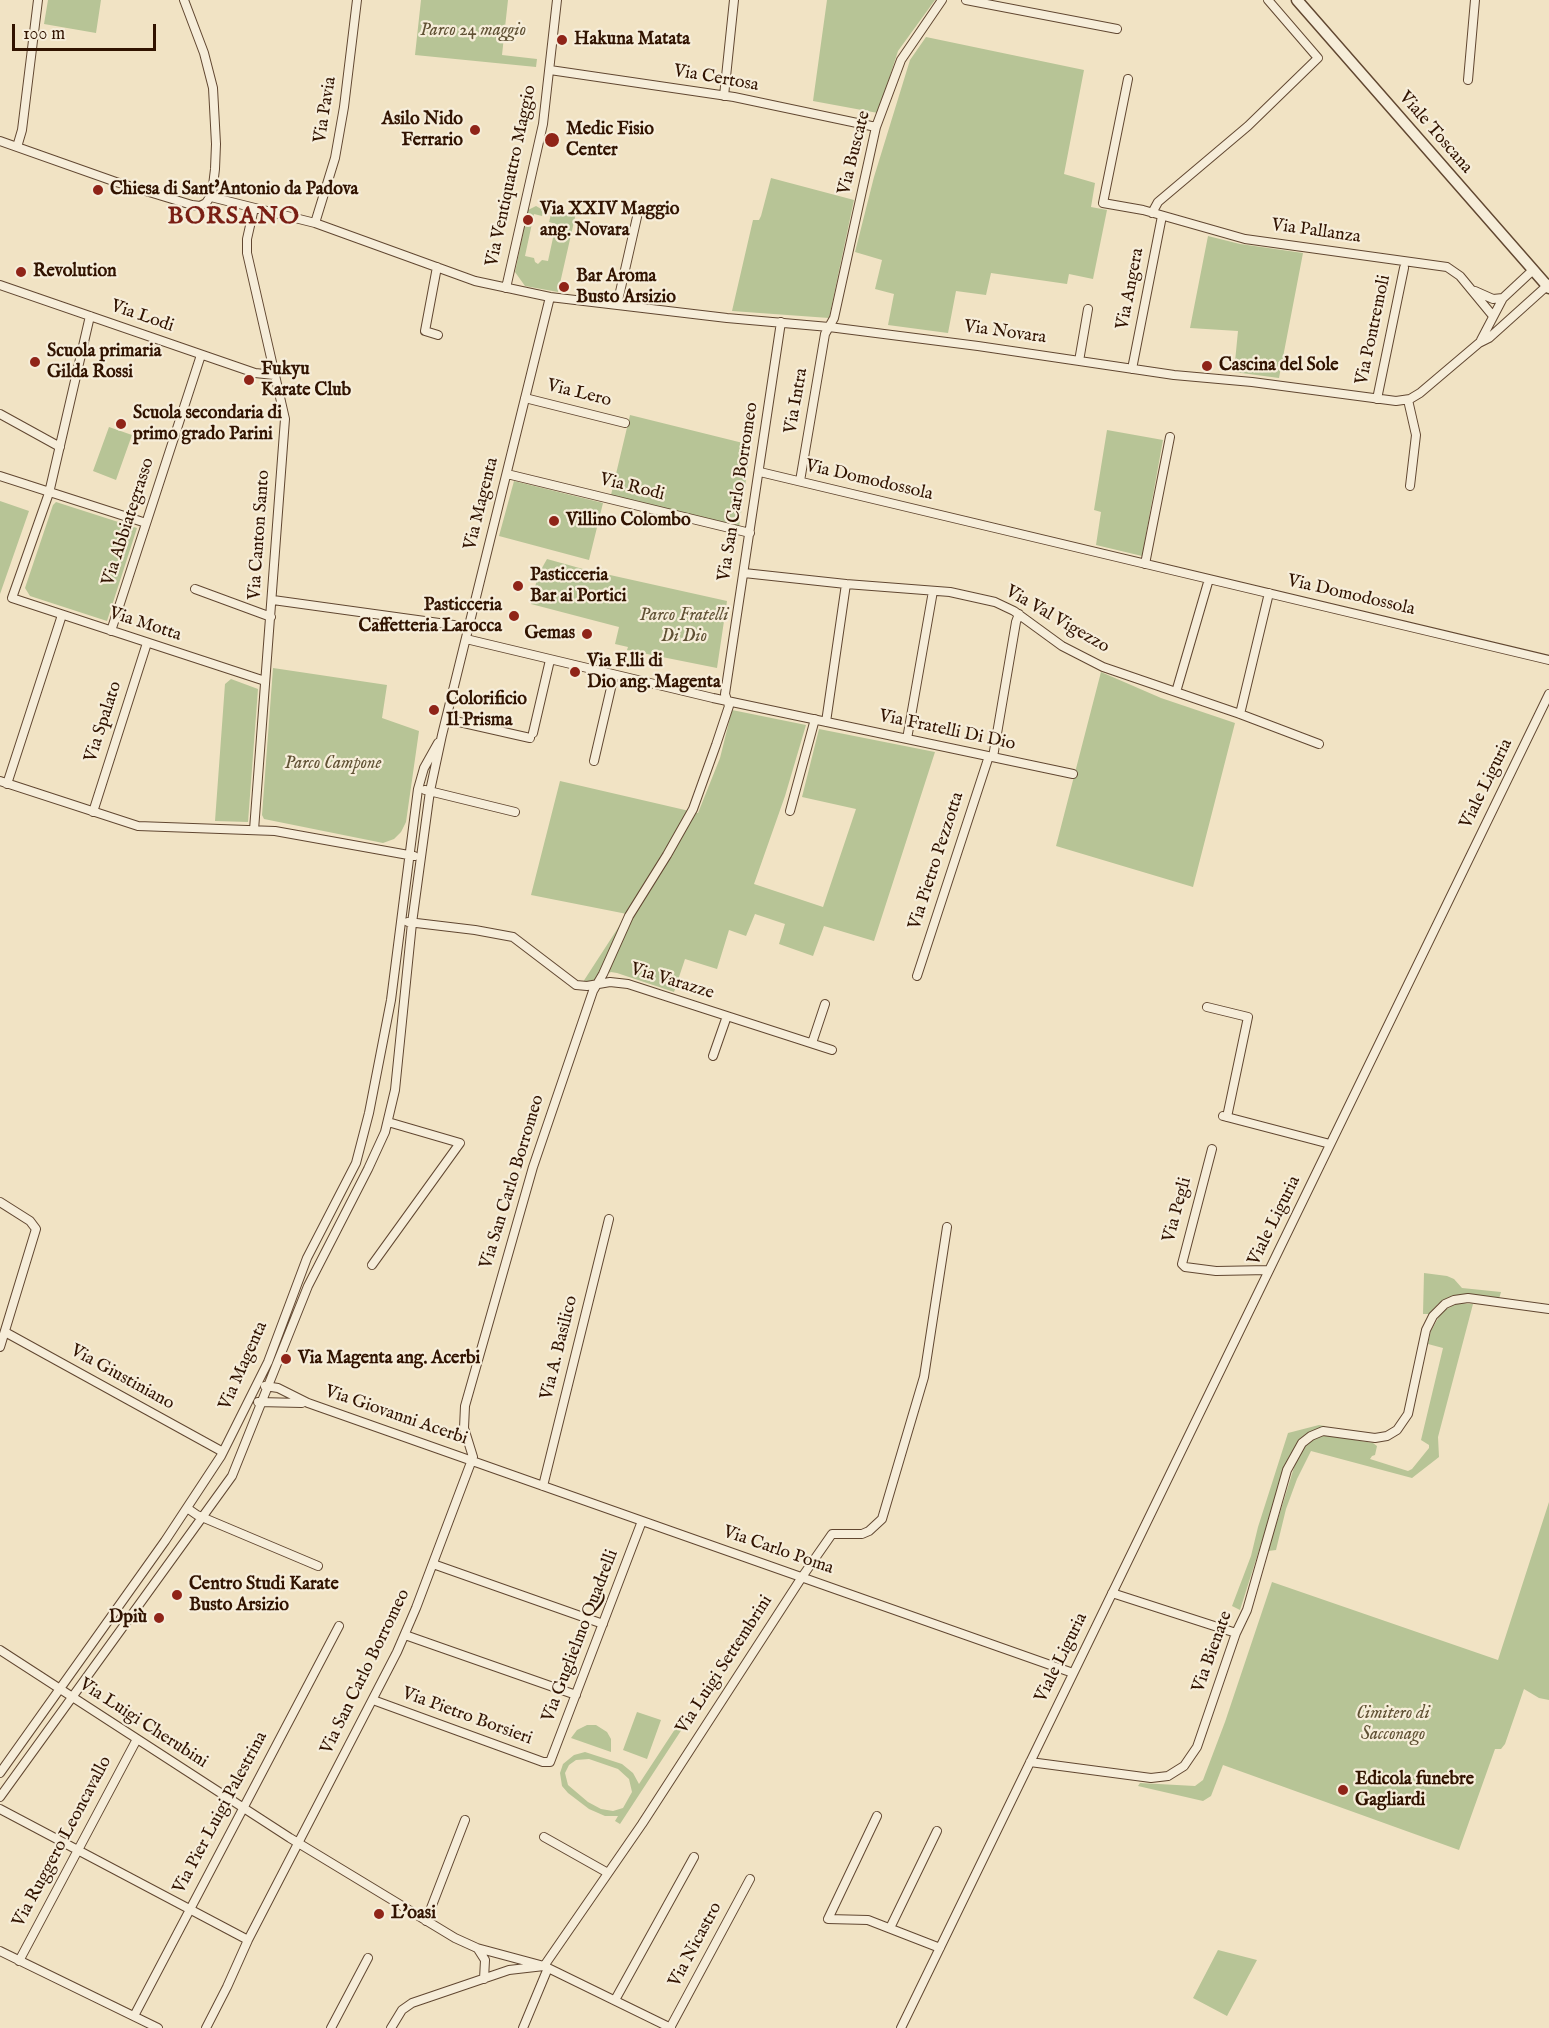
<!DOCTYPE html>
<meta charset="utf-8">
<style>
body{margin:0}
#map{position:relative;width:1549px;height:2028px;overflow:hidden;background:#f1e3c4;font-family:"IM FELL English",serif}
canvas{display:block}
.scale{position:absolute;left:12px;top:24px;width:144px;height:27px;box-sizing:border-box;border:3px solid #311300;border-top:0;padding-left:8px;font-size:18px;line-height:21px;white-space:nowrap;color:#311300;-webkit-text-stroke:4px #f6edd9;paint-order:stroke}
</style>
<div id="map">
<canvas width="1549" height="2028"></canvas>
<div class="scale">100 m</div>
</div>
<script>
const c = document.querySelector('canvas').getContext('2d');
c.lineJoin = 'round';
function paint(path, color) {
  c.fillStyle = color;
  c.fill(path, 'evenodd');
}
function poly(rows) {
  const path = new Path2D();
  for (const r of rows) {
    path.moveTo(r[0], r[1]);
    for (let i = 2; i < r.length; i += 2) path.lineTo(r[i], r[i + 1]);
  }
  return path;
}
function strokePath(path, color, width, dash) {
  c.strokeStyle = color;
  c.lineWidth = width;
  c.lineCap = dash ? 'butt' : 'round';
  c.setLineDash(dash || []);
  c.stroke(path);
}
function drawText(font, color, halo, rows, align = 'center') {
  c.font = font + ' "IM FELL English",serif';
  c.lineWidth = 4.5;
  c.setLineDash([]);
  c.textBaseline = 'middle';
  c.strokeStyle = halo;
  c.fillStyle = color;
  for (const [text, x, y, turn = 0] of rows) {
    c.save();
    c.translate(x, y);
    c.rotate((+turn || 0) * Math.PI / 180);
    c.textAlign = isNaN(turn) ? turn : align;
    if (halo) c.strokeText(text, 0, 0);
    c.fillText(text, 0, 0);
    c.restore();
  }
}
const green = poly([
 [48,0,101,0,96,33,44,24],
 [421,0,508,0,502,55,537,59,536,67,415,55],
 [827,0,935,0,898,51,878,113,813,101],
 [926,37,1084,70,1064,174,1095,183,1091,207,1107,210,1093,279,1069,274,1067,284,991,273,986,295,956,291,948,333,888,325,894,294,875,289,882,260,855,252,874,177,910,60],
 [771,178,854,200,829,318,732,311,753,220,759,220,761,216],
 [536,206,543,210,542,216,534,214,525,256,534,258,535,262,538,264,542,260,548,261,556,224,549,222,552,210,576,213,558,292,525,286,515,272,528,210],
 [1208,236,1240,244,1303,253,1279,378,1234,372,1238,331,1190,328],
 [630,415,751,445,739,527,611,495],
 [109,427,132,435,116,480,93,471],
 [1107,430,1163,440,1142,556,1096,545,1101,512,1094,510],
 [514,481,603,503,589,560,499,536],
 [0,501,29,511,0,594],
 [56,502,137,528,107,621,30,596,25,588,53,505],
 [547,559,583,569,727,601,717,668,627,650,628,647,615,644,619,627,531,604,538,575],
 [273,668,387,685,382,718,419,731,406,822,401,832,394,839,383,843,264,819,262,815],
 [1101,672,1161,698,1235,723,1193,887,1056,846],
 [231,679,258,689,248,822,215,821,225,684],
 [732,710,806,725,785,796,754,884,823,907,856,809,802,797,819,729,935,752,874,941,824,926,813,956,779,944,785,924,755,914,746,936,729,930,717,969,685,959,674,992,617,973,611,972,592,981,583,982,627,914,531,895,560,781,698,813,720,758],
 [1424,1273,1447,1276,1454,1279,1462,1288,1501,1292,1499,1299,1447,1299,1438,1304,1429,1314,1423,1314],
 [1456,1303,1473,1304,1438,1437,1439,1457,1412,1478,1311,1451,1297,1479,1286,1509,1276,1550,1268,1551,1296,1461,1301,1450,1314,1437,1325,1435,1373,1443,1377,1446,1375,1455,1372,1456,1370,1459,1408,1471,1412,1469,1429,1448,1429,1445,1421,1440,1443,1348,1428,1344,1431,1331,1441,1313],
 [1319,1425,1325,1426,1325,1428,1297,1444,1288,1459,1240,1610,1232,1606,1251,1556,1258,1527,1288,1433],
 [1549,1502,1549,1700,1539,1698,1524,1689,1505,1744,1501,1749,1495,1749,1459,1850,1223,1765,1211,1796,1203,1801,1138,1786,1140,1783,1195,1786,1203,1780,1225,1722,1272,1582,1498,1660],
 [637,1712,661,1720,647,1759,623,1750],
 [679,1723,684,1726,620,1824,615,1821,618,1816,605,1816,589,1809,568,1793,562,1786,560,1773,563,1764,574,1755,585,1752,622,1764,633,1773,639,1784],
 [589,1759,618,1769,629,1779,632,1792,623,1808,613,1811,601,1809,588,1802,568,1785,565,1773,569,1765,576,1760],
 [587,1725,596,1725,607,1732,611,1739,611,1752,571,1738,577,1730],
 [1218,1950,1257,1960,1227,2016,1193,1998]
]);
const minor = poly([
 [966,0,1117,29],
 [550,70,734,97,876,127],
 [1128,79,1103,203,1143,210,1245,239,1447,267,1460,276,1493,316],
 [1468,80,1475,0],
 [724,96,734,0],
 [0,141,116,182,192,205,200,206,206,203,212,194,215,169,216,144,213,88,204,53,184,0],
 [17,147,22,130,38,0],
 [211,197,315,223,475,281,550,297,727,318,829,327,978,346,1174,375,1252,382,1396,401,1410,399,1420,393,1479,343,1489,338,1549,284],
 [254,208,247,239,247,253,285,419,254,830],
 [1152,213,1158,202,1248,126,1318,58,1268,0],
 [315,223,335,158,344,107,357,0],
 [437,267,425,331,438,335],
 [0,285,255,373,274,375],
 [506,288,543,124,557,0],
 [1475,291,1493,299,1503,298],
 [617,305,637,217],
 [90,316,49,493,12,598,265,681],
 [1481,340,1503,298,1533,270],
 [1079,361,1088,309],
 [1132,369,1162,216],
 [525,398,625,423],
 [1377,399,1404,268],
 [1408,400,1416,435,1410,486],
 [0,414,60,447],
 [760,472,1549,660],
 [507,474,750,533],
 [0,476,146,523],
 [800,481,825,334,834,318,876,127,901,60,942,0],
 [1145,564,1170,437],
 [744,573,846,584,950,592,995,602,1014,611,1062,646,1103,667,1240,714,1319,744],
 [195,589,271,617],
 [273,600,468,627],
 [111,631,201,355],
 [466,639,713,698,1073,774],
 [1176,692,1209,579],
 [1240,714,1269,593],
 [446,719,530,738],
 [826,722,846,584],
 [533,733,550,660],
 [907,739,933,591],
 [993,757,1016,622,1019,614],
 [594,761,614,675],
 [0,781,138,826,275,831,414,856],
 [7,784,62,615],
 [425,790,515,812],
 [790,811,815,719],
 [93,812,147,643],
 [408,922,475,930,513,937,576,985,587,986,610,982,628,984,832,1050],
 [917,976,989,756],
 [1207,1007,1248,1017,1227,1117],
 [812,1043,825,1004],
 [713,1056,727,1016],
 [1223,1116,1330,1144],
 [1212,1149,1182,1264,1185,1267,1216,1271,1269,1270],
 [0,1202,30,1221,36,1229,0,1347],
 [372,1265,460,1143,388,1122],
 [5,1332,223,1452],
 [265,1386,278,1388,308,1403,1073,1673],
 [258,1402,302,1403],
 [543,1486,609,1219],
 [187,1508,197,1515,318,1566],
 [433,1564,603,1624],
 [1112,1593,1236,1633],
 [405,1635,576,1695],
 [0,1650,290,1838,455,1938,477,1948,544,1966,671,2028],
 [373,1700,543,1762,550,1762,642,1521],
 [1030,1762,1151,1778,1168,1776,1184,1766,1197,1747,1236,1633,1247,1610,1287,1470,1302,1443,1311,1436,1323,1431,1375,1438,1387,1436,1397,1430,1408,1414,1426,1330,1433,1316,1445,1304,1454,1300,1468,1298,1549,1309],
 [0,1773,165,1541,221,1456,268,1362,307,1258,356,1163,369,1113,391,1000,418,789,424,768,438,743],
 [0,1797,232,1476,308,1286,368,1169,385,1132,395,1090,412,923,430,791,442,735,550,297],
 [0,1809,248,1940],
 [877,1816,828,1919,868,1920,940,1948],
 [544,1837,608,1873],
 [426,1921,465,1820],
 [890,1928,937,1831],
 [478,1949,485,1960,484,1979],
 [0,1951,158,2028],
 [19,1961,137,1739],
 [615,2000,694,1857],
 [134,2016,339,1626],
 [206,2028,227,1987,248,1940,397,1652,416,1608,473,1457,464,1428,465,1406,533,1167,593,991,603,974,629,916,667,855,693,809,716,745,729,706,725,694,781,322],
 [331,2028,368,1958],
 [391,2028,402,2010,412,2003,509,1970,544,1966,642,1824,802,1577,832,1534,862,1534,869,1531,882,1519,924,1377,947,1227],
 [523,2028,548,1968],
 [670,2028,750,1879],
 [901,2028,1549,694]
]);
const tertiary = poly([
 [1297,0,1549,288]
]);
const markers = [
 [562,40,6,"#8f2418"],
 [475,130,6,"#8f2418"],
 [552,140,8,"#8f2418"],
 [98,190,6,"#8f2418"],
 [528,220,6,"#8f2418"],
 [21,272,6,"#8f2418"],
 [564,287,6,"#8f2418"],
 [35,362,6,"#8f2418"],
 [1207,366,6,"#8f2418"],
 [249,380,6,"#8f2418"],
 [121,424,6,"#8f2418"],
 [554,521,6,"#8f2418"],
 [518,586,6,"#8f2418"],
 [514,616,6,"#8f2418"],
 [587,634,6,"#8f2418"],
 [575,672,6,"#8f2418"],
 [434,710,6,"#8f2418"],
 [286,1359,6,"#8f2418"],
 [177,1595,6,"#8f2418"],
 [159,1618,6,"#8f2418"],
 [1343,1790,6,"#8f2418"],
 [379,1914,6,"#8f2418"]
];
const parkNames = [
 ["Parco 24 maggio",473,31],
 ["Parco Fratelli",684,616],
 ["Di Dio",684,637],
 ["Parco Campone",333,764],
 ["Cimitero di",1393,1714],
 ["Sacconago",1393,1735]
];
const poiNames = [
 ["Hakuna Matata",574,40],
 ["Asilo Nido",463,120,"right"],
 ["Ferrario",463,141,"right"],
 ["Medic Fisio",566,130],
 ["Center",566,151],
 ["Chiesa di Sant'Antonio da Padova",110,190],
 ["Via XXIV Maggio",540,210],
 ["ang. Novara",540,231],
 ["Revolution",33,272],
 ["Bar Aroma",576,277],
 ["Busto Arsizio",576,298],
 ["Scuola primaria",47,352],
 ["Gilda Rossi",47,373],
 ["Cascina del Sole",1219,366],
 ["Fukyu",261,370],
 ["Karate Club",261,391],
 ["Scuola secondaria di",133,414],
 ["primo grado Parini",133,435],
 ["Villino Colombo",566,521],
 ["Pasticceria",530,576],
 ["Bar ai Portici",530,597],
 ["Pasticceria",502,606,"right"],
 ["Caffetteria Larocca",502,627,"right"],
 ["Gemas",575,634,"right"],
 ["Via F.lli di",587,662],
 ["Dio ang. Magenta",587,683],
 ["Colorificio",446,700],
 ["Il Prisma",446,721],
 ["Via Magenta ang. Acerbi",298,1359],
 ["Centro Studi Karate",189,1585],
 ["Busto Arsizio",189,1606],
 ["Dpiù",147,1618,"right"],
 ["Edicola funebre",1355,1780],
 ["Gagliardi",1355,1801],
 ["L'oasi",391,1914]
];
const streetNames = [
 ["Via Certosa",716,79,10],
 ["Via Pavia",326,110,-81],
 ["Viale Toscana",1435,133,49],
 ["Via Buscate",855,153,-76],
 ["Via Ventiquattro Maggio",512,176,-78],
 ["Via Pallanza",1316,232,8],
 ["Via Angera",1131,289,-79],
 ["Via Lodi",142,317,19],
 ["Via Pontremoli",1374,330,-78],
 ["Via Novara",1005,333,8],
 ["Via Lero",579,394,14],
 ["Via Intra",797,401,-80],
 ["Via Domodossola",869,481,13],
 ["Via Rodi",632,488,14],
 ["Via San Carlo Borromeo",739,492,-81],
 ["Via Magenta",482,504,-76],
 ["Via Abbiategrasso",129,522,-72],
 ["Via Canton Santo",260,535,-86],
 ["Via Domodossola",1351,596,13],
 ["Via Val Vigezzo",1057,620,30],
 ["Via Motta",145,625,18],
 ["Via Spalato",104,722,-72],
 ["Via Fratelli Di Dio",947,731,12],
 ["Viale Liguria",1487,784,-64],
 ["Via Pietro Pezzotta",937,861,-72],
 ["Via Varazze",672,982,17],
 ["Via San Carlo Borromeo",513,1182,-73],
 ["Via Pegli",1178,1210,-75],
 ["Viale Liguria",1275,1221,-64],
 ["Via A. Basilico",560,1348,-76],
 ["Via Magenta",244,1366,-66],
 ["Via Giustiniano",122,1378,29],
 ["Via Giovanni Acerbi",396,1416,19],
 ["Via Carlo Poma",778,1551,19],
 ["Via Guglielmo Quadrelli",581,1636,-69],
 ["Via Bienate",1213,1652,-70],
 ["Viale Liguria",1062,1658,-64],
 ["Via Luigi Settembrini",725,1665,-57],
 ["Via San Carlo Borromeo",366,1672,-64],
 ["Via Pietro Borsieri",467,1717,20],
 ["Via Luigi Cherubini",143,1724,33],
 ["Via Pier Luigi Palestrina",221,1813,-62],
 ["Via Ruggero Leoncavallo",63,1842,-62],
 ["Via Nicastro",696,1945,-62]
];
const districtNames = [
 ["BORSANO",234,218]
];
paint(green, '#b7c496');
strokePath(minor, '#614731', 10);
strokePath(tertiary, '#614731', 13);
strokePath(minor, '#f6edd9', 8);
strokePath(tertiary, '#f6edd9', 10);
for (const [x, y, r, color] of markers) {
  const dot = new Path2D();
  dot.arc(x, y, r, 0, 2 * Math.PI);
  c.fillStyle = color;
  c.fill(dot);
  strokePath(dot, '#f6edd9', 2);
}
drawText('italic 18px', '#605134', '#f6edd9', parkNames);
drawText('bold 18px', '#311300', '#f6edd9', poiNames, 'left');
drawText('18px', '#311300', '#f6edd9', streetNames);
c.letterSpacing = '1.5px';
drawText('bold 24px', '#7a1f14', '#f6edd9', districtNames);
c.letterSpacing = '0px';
</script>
